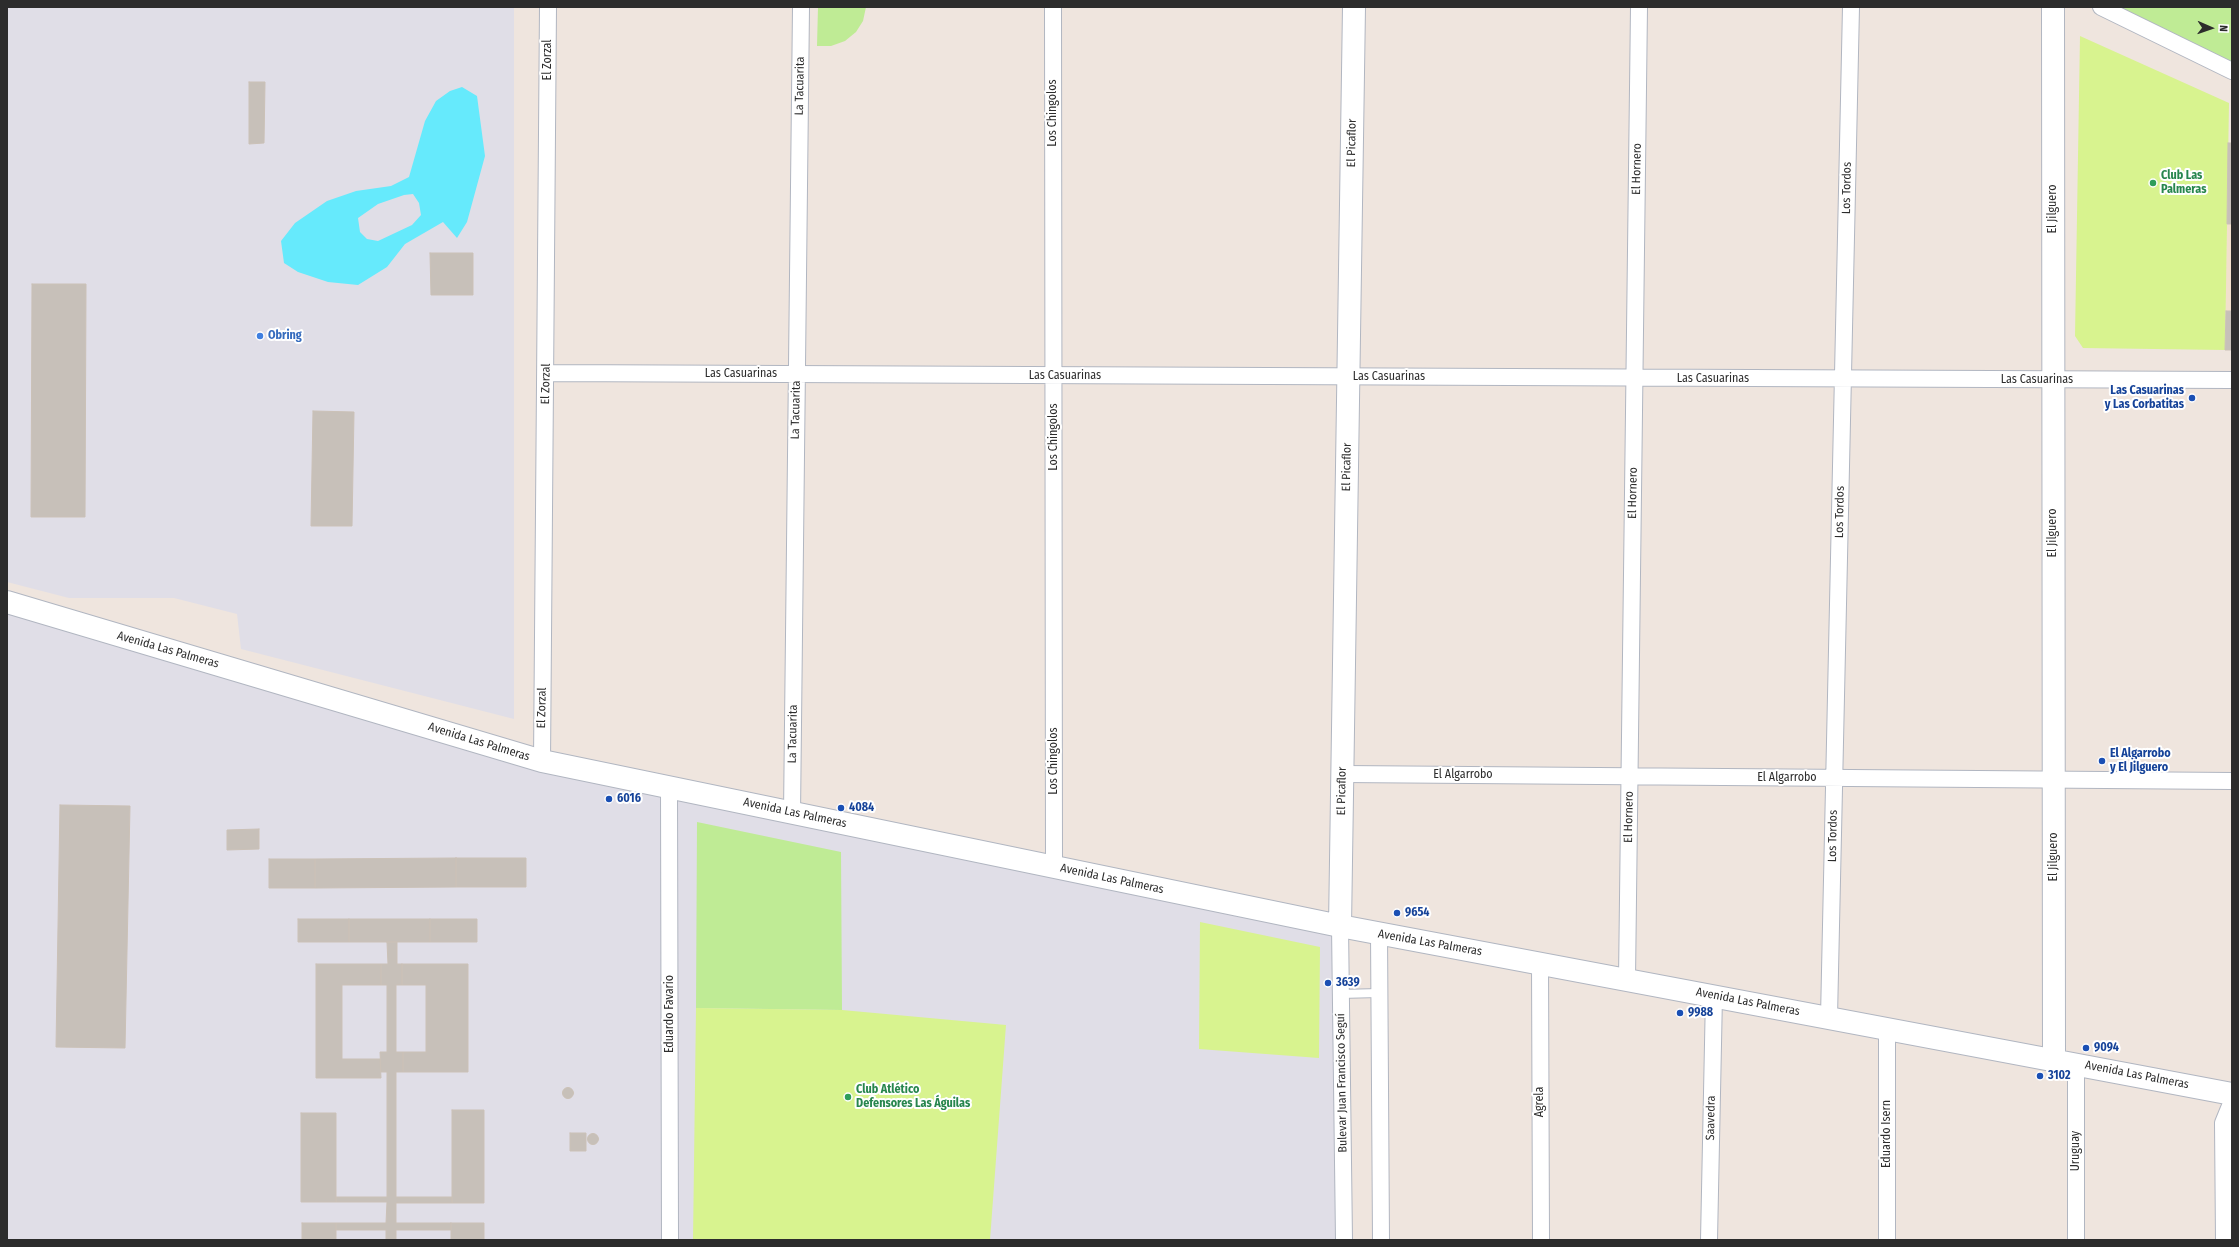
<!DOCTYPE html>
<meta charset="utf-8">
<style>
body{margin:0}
#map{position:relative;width:2239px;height:1247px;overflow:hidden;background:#efe5de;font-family:"Fira Sans Condensed",sans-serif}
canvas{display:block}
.frame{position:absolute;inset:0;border:8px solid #2c2c2c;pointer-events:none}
.north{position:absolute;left:2191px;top:8px;width:40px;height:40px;-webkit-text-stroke:3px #fff;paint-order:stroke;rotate:92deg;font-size:11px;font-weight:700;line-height:16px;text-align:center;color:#2c2c2c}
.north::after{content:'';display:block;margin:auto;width:14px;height:18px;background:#2c2c2c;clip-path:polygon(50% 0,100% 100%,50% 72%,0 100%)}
</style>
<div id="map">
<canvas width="2239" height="1247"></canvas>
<div class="frame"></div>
<div class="north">N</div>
</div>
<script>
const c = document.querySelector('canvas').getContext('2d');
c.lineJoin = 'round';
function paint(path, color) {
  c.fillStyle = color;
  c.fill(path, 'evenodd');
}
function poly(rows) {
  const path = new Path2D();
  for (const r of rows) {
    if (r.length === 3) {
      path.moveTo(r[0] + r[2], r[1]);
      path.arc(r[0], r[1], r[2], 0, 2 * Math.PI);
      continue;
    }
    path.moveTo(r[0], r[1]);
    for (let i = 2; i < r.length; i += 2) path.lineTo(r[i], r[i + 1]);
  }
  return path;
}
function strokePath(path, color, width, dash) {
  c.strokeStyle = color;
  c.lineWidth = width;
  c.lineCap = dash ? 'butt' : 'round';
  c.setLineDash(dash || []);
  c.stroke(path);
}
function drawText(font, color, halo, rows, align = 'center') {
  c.font = font + ' "Fira Sans Condensed",sans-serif';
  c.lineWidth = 4;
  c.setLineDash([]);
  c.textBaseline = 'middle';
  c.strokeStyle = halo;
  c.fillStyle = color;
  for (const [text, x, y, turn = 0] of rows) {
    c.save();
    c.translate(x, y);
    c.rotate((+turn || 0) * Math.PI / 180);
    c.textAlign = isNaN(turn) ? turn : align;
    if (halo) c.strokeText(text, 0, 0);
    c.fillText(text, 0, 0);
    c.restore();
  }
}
const industrial = poly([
 [7,7,514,7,514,719,241,649,237,614,174,598,69,598,7,582],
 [7,602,542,761,1340,926,1344,1240,7,1240]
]);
const education = poly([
 [2228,143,2232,143,2232,350,2225,350]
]);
const green = poly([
 [818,7,866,7,863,21,856,32,845,41,831,46,817,46],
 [2101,7,2232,7,2232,71],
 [697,822,841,852,842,1010,696,1008],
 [990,1239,1316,1240,990,1240]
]);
const pitch = poly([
 [2080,36,2229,103,2225,350,2083,348,2075,336],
 [1200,922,1320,947,1319,1058,1199,1049],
 [696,1008,842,1010,1006,1025,990,1240,693,1240]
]);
const water = poly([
 [462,87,477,96,485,156,467,222,457,238,443,222,405,244,387,267,358,285,328,282,298,272,284,263,281,241,295,223,327,201,356,191,391,186,409,177,425,121,436,101,450,91],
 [413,194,419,203,421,215,412,225,378,241,367,239,360,232,358,218,378,204,404,195]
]);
const building = poly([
 [249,82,265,82,264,143,249,144,249,82],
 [2228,143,2232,143,2232,224,2227,224,2228,143],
 [430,253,473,253,473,295,431,295,430,253],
 [32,284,86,284,85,517,31,517,32,284],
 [2226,311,2232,311,2232,350,2225,350,2226,311],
 [313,411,354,412,352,526,311,526,313,411],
 [60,805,130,806,125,1048,56,1047,60,805],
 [259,829,259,849,227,850,227,830,259,829],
 [456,858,526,858,526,887,456,887,456,858],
 [456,858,456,887,315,888,315,859,456,858],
 [269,859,315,859,315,888,269,888,269,859],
 [298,919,349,919,349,942,298,942,298,919],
 [349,919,430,919,430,942,349,942,349,919],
 [430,919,477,919,477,942,430,942,430,919],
 [387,942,397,942,397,964,402,964,402,985,396,985,396,1052,403,1052,403,1072,396,1072,396,1197,452,1197,452,1203,396,1203,396,1223,451,1223,451,1230,396,1230,396,1240,386,1240,386,1230,336,1230,336,1223,386,1223,387,1202,336,1202,336,1197,387,1197,387,1072,381,1072,380,1052,387,1052,387,985,381,985,381,964,388,964,387,942],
 [316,964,381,964,381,985,342,985,342,1059,380,1059,381,1078,316,1078,316,964],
 [402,964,468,964,468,1072,403,1072,403,1052,426,1052,426,985,402,985,402,964],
 [568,1093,5.5],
 [452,1110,484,1110,484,1203,452,1203,452,1110],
 [301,1113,336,1113,336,1202,301,1202,301,1113],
 [570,1133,586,1133,586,1151,570,1151,570,1133],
 [593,1139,5.5],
 [302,1223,336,1223,336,1240,302,1240,302,1223],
 [451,1223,484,1223,484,1240,451,1240,451,1223]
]);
const lane = poly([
 [1340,994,1379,993]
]);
const street = poly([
 [1053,7,1054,867],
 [2101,7,2232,71],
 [546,373,2232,380],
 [542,761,548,7],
 [1343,774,2232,781],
 [669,787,670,1240],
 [792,813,801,7],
 [1340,926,1344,1240],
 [1379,933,1381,1240],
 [1540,963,1541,1240],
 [1627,979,1639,7],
 [1829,1017,1851,7],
 [1887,1027,1887,1240],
 [1709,1240,1714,995],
 [2076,1240,2076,1063],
 [2224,1240,2223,1123,2232,1101]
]);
const secondary = poly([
 [2053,7,2054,1059],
 [7,602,542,761,1340,926,2232,1094],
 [1340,926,1354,7]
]);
const markers = [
 [2153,183,4,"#2e9e5b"],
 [260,336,4,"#3f7fe0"],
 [2192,398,4,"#1a4fb4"],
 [2102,761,4,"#1a4fb4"],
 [609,799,4,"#1a4fb4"],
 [841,808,4,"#1a4fb4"],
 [1397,913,4,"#1a4fb4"],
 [1328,983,4,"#1a4fb4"],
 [1680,1013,4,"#1a4fb4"],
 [2086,1048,4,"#1a4fb4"],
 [2040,1076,4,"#1a4fb4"],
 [848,1097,4,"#2e9e5b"]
];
const streetNames = [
 ["El Zorzal",548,60,-90],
 ["La Tacuarita",800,86,-89],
 ["Los Chingolos",1053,113,-90],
 ["El Picaflor",1352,143,-89],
 ["El Hornero",1637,169,-89],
 ["Los Tordos",1847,188,-89],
 ["El Jilguero",2053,209,-90],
 ["Las Casuarinas",741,374],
 ["Las Casuarinas",1065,376],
 ["Las Casuarinas",1389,377],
 ["Las Casuarinas",1713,379],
 ["Las Casuarinas",2037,380],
 ["El Zorzal",546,384,-89],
 ["La Tacuarita",796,410,-89],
 ["Los Chingolos",1054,437,-90],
 ["El Picaflor",1347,467,-89],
 ["El Hornero",1633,493,-89],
 ["Los Tordos",1840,512,-89],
 ["El Jilguero",2053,533,-90],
 ["Avenida Las Palmeras",168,650,16],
 ["El Zorzal",542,708,-89],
 ["La Tacuarita",793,734,-89],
 ["Avenida Las Palmeras",479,742,17],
 ["Los Chingolos",1054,761,-90],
 ["El Algarrobo",1463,775],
 ["El Algarrobo",1787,778],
 ["El Picaflor",1342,791,-89],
 ["Avenida Las Palmeras",795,813,12],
 ["El Hornero",1629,817,-89],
 ["Los Tordos",1833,836,-89],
 ["El Jilguero",2054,857,-90],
 ["Avenida Las Palmeras",1112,879,12],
 ["Avenida Las Palmeras",1430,943,10],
 ["Avenida Las Palmeras",1748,1002,11],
 ["Eduardo Favario",670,1014,-90],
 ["Avenida Las Palmeras",2137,1075,11],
 ["Bulevar Juan Francisco Seguí",1342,1083,-91],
 ["Agrela",1540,1102,-90],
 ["Saavedra",1711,1118,-89],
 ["Eduardo Isern",1887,1134,-90],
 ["Uruguay",2076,1151,-90]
];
const leisureNames = [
 ["Club Las",2161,176],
 ["Palmeras",2161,190],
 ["Club Atlético",856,1090],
 ["Defensores Las Águilas",856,1104]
];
const shopNames = [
 ["Obring",268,336]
];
const transitNames = [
 ["Las Casuarinas",2184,391,"right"],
 ["y Las Corbatitas",2184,405,"right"],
 ["El Algarrobo",2110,754],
 ["y El Jilguero",2110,768],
 ["6016",617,799],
 ["4084",849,808],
 ["9654",1405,913],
 ["3639",1336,983],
 ["9988",1688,1013],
 ["9094",2094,1048],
 ["3102",2048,1076]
];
paint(industrial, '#e0dee7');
paint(education, '#f2e0cc');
paint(green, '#bfeb95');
paint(pitch, '#d8f38f');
paint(water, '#66eafc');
paint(building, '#c7c0b9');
strokePath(building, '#cbc1b7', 1);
strokePath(lane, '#b1b6c1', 10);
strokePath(street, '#b1b6c1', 18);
strokePath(secondary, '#b1b6c1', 24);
strokePath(lane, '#fff', 8);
strokePath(street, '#fff', 16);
strokePath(secondary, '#fff', 22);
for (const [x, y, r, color] of markers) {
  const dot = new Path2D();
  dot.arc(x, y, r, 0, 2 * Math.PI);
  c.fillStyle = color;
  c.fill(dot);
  strokePath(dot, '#fff', 1.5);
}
drawText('12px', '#2c2c2c', '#fff', streetNames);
drawText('bold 12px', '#27864d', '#fff', leisureNames, 'left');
drawText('bold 12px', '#366cbe', '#fff', shopNames, 'left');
drawText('bold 12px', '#164399', '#fff', transitNames, 'left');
</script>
